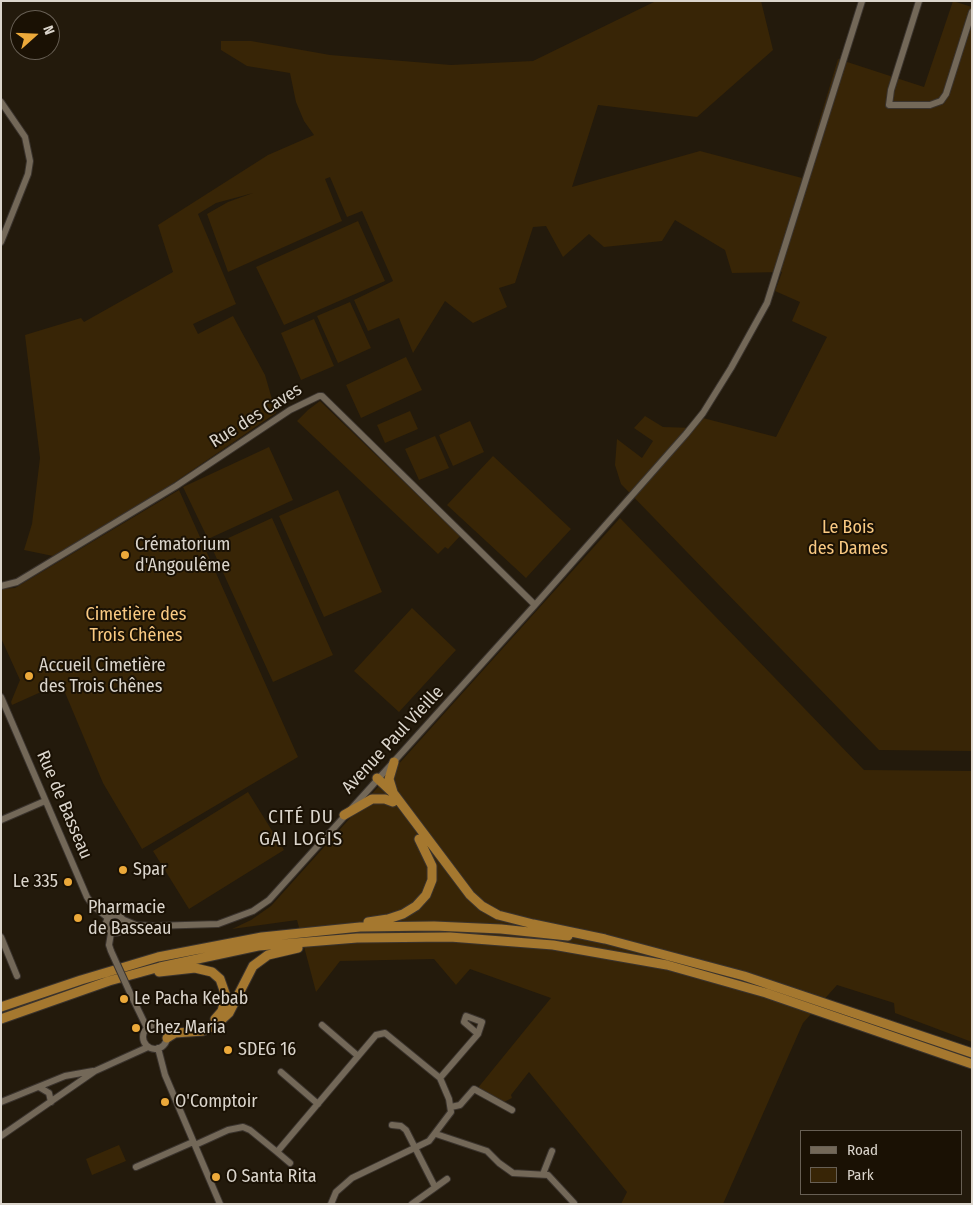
<!DOCTYPE html>
<meta charset="utf-8">
<style>
body{margin:0}
#map{position:relative;width:973px;height:1205px;overflow:hidden;background:#231a0c;font-family:"Fira Sans Condensed",sans-serif}
canvas{display:block}
.frame{position:absolute;inset:0;border:2px solid #dbd5cc;pointer-events:none}
.legend{position:absolute;left:800px;top:1130px;width:162px;height:65px;box-sizing:border-box;background:#1a1104;border:1px solid #675f54;margin:0;padding:6px 9px;list-style:none;font-size:15px;color:#dbd5cc}
.legend li{display:flex;align-items:center;gap:10px;height:25px}
.legend b{width:25px;border:1px solid #675f54}
.north{position:absolute;left:10px;top:10px;width:50px;height:50px;box-sizing:border-box;background:#1a1104;border:1px solid #675f54;border-radius:50%;rotate:70deg;font-size:14px;font-weight:700;line-height:20px;text-align:center;color:#dbd5cc}
.north::after{content:'';display:block;margin:auto;width:18px;height:22px;background:#eca93a;clip-path:polygon(50% 0,100% 100%,50% 72%,0 100%)}
</style>
<div id="map">
<canvas width="973" height="1205"></canvas>
<div class="frame"></div>
<ul class="legend">
<li><b style="height:6px;background:#736858"></b>Road</li>
<li><b style="height:14px;background:#382506"></b>Park</li>
</ul>
<div class="north">N</div>
</div>
<script>
const c = document.querySelector('canvas').getContext('2d');
c.lineJoin = 'round';
function paint(path, color) {
  c.fillStyle = color;
  c.fill(path, 'evenodd');
}
function poly(rows) {
  const path = new Path2D();
  for (const r of rows) {
    if (r.length === 3) {
      path.moveTo(r[0] + r[2], r[1]);
      path.arc(r[0], r[1], r[2], 0, 2 * Math.PI);
      continue;
    }
    path.moveTo(r[0], r[1]);
    for (let i = 2; i < r.length; i += 2) path.lineTo(r[i], r[i + 1]);
  }
  return path;
}
function strokePath(path, color, width, dash) {
  c.strokeStyle = color;
  c.lineWidth = width;
  c.lineCap = dash ? 'butt' : 'round';
  c.setLineDash(dash || []);
  c.stroke(path);
}
function drawText(font, color, halo, rows, align = 'center') {
  c.font = font + ' "Fira Sans Condensed",sans-serif';
  c.lineWidth = 4;
  c.setLineDash([]);
  c.textBaseline = 'middle';
  c.strokeStyle = halo;
  c.fillStyle = color;
  for (const [text, x, y, turn = 0] of rows) {
    c.save();
    c.translate(x, y);
    c.rotate((+turn || 0) * Math.PI / 180);
    c.textAlign = isNaN(turn) ? turn : align;
    if (halo) c.strokeText(text, 0, 0);
    c.fillText(text, 0, 0);
    c.restore();
  }
}
const green = poly([
 [656,1,761,1,773,50,697,117,598,105,572,187,700,151,802,178,838,59,924,87,953,1,972,7,972,751,879,750,621,484,615,465,617,439,642,458,653,441,634,428,645,416,663,427,694,428,703,418,776,437,827,337,792,321,800,302,775,291,782,272,732,273,725,250,675,220,662,241,604,247,589,234,563,257,546,226,533,227,515,283,499,288,507,307,473,323,445,301,413,353,399,318,368,331,354,300,393,281,362,211,347,217,330,177,325,179,342,221,228,272,207,214,228,202,253,193,216,203,198,214,236,304,193,324,198,334,233,316,265,375,276,413,172,484,53,556,24,550,32,524,40,458,25,335,81,318,84,322,173,272,158,225,268,155,314,135,304,121,296,102,290,73,247,66,221,50,221,41,251,41,330,55,451,65,533,61],
 [358,221,385,281,284,325,256,267],
 [350,302,371,348,338,363,317,316],
 [314,319,334,366,301,380,281,333],
 [406,357,422,390,361,418,346,385],
 [320,401,460,536,448,549,445,547,438,554,297,421,308,410],
 [410,411,418,429,385,443,377,425],
 [470,421,484,452,453,466,439,435],
 [435,436,449,468,419,480,405,449],
 [269,447,293,500,208,539,183,487],
 [493,456,571,529,526,578,447,505],
 [179,490,298,757,142,849,103,783,61,683,12,705,11,702,20,680,1,638,1,589,15,588],
 [338,490,382,592,324,617,279,516],
 [272,518,333,655,273,682,211,546],
 [620,518,864,770,972,771,972,1042,895,1013,894,1003,837,985,803,1023,723,1204,621,1204,627,1192,529,1072,511,1095,512,1098,502,1103,477,1089,551,998,470,969,456,985,434,959,340,961,316,992,297,920,232,929,251,920,271,906],
 [412,608,456,650,399,712,354,671],
 [248,792,284,850,189,909,153,851],
 [119,1145,126,1161,92,1175,86,1159]
]);
const minor = poly([
 [919,1,891,90,889,105,930,105,941,101,946,94,972,12],
 [1,102,25,137,30,161,28,174,1,242],
 [1,586,17,582,176,486,290,410,319,396,322,396,535,605],
 [1,697,87,897,93,906,108,918],
 [1,820,45,801],
 [115,924,9],
 [124,920,136,925,153,926,218,924,253,911,269,900,535,605,686,434,703,413,731,368,767,303,862,1],
 [1,937,17,976],
 [111,951,109,945,111,933],
 [131,995,147,1028],
 [322,1025,358,1056],
 [155,1037,12],
 [158,1048,165,1075,220,1204],
 [281,1072,318,1104],
 [440,1078,478,1034,482,1022,466,1016,464,1022,478,1034],
 [39,1087,49,1093,51,1102],
 [1,1102,65,1076,93,1071],
 [451,1107,460,1105,474,1089,512,1110],
 [392,1125,401,1126,406,1130,435,1187],
 [436,1134,487,1151,499,1163,513,1173,548,1175,574,1203],
 [1,1136,95,1071,148,1047],
 [195,1145,228,1130,243,1127,250,1130,277,1152,376,1035,385,1033,440,1078,449,1099,451,1112,429,1141,352,1178,336,1192,331,1204],
 [277,1152,290,1163],
 [136,1167,193,1142],
 [543,1174,552,1151],
 [412,1204,447,1179]
]);
const highway = poly([
 [377,778,394,794,470,895,482,906,498,915,533,924,605,939,744,976,972,1053],
 [393,792,389,779,394,762],
 [344,815,372,799,385,799,393,802],
 [368,922,388,919,403,914,416,906,426,895,432,880,432,866,419,839],
 [159,972,195,968,212,972,220,979,226,996,222,1011,215,1019],
 [1,1007,81,980,158,957,262,937,360,927,434,926,501,929,568,936],
 [1,1019,109,981,160,967,258,946,357,938,450,937,553,945,667,965,766,993,972,1064],
 [167,1038,175,1033,203,1031,216,1025,229,1013,253,966,268,955,298,948]
]);
const minorBridge = poly([
 [111,951,131,995]
]);
const markers = [
 [125,555,5,"#eca93a"],
 [29,676,5,"#eca93a"],
 [123,870,5,"#eca93a"],
 [68,882,5,"#eca93a"],
 [78,918,5,"#eca93a"],
 [124,999,5,"#eca93a"],
 [136,1028,5,"#eca93a"],
 [228,1050,5,"#eca93a"],
 [165,1102,5,"#eca93a"],
 [216,1177,5,"#eca93a"]
];
const streetNames = [
 ["Rue des Caves",256,416,-32],
 ["Avenue Paul Vieille",393,740,-47],
 ["Rue de Basseau",64,805,67]
];
const parkNames = [
 ["Le Bois",848,528],
 ["des Dames",848,549],
 ["Cimetière des",136,615],
 ["Trois Chênes",136,636]
];
const poiNames = [
 ["Crématorium",135,545],
 ["d'Angoulême",135,566],
 ["Accueil Cimetière",39,666],
 ["des Trois Chênes",39,687],
 ["Spar",133,870],
 ["Le 335",58,882,"right"],
 ["Pharmacie",88,908],
 ["de Basseau",88,929],
 ["Le Pacha Kebab",134,999],
 ["Chez Maria",146,1028],
 ["SDEG 16",238,1050],
 ["O'Comptoir",175,1102],
 ["O Santa Rita",226,1177]
];
const neighbourhoodNames = [
 ["CITÉ DU",301,818],
 ["GAI LOGIS",301,840]
];
paint(green, '#382506');
strokePath(minor, '#3a332d', 8);
strokePath(highway, '#3a332d', 11);
strokePath(minor, '#736858', 6);
strokePath(highway, '#a5782f', 9);
strokePath(minorBridge, '#3a332d', 8, []);
strokePath(minorBridge, '#736858', 6);
for (const [x, y, r, color] of markers) {
  const dot = new Path2D();
  dot.arc(x, y, r, 0, 2 * Math.PI);
  c.fillStyle = color;
  c.fill(dot);
  strokePath(dot, '#1a1104', 2);
}
drawText('18px', '#dbd5cc', '#1a1104', streetNames);
drawText('18px', '#f9c982', '#1a1104', parkNames);
drawText('18px', '#dbd5cc', '#1a1104', poiNames, 'left');
c.letterSpacing = '1px';
drawText('19px', '#dbd5cc', '#1a1104', neighbourhoodNames);
c.letterSpacing = '0px';
</script>
